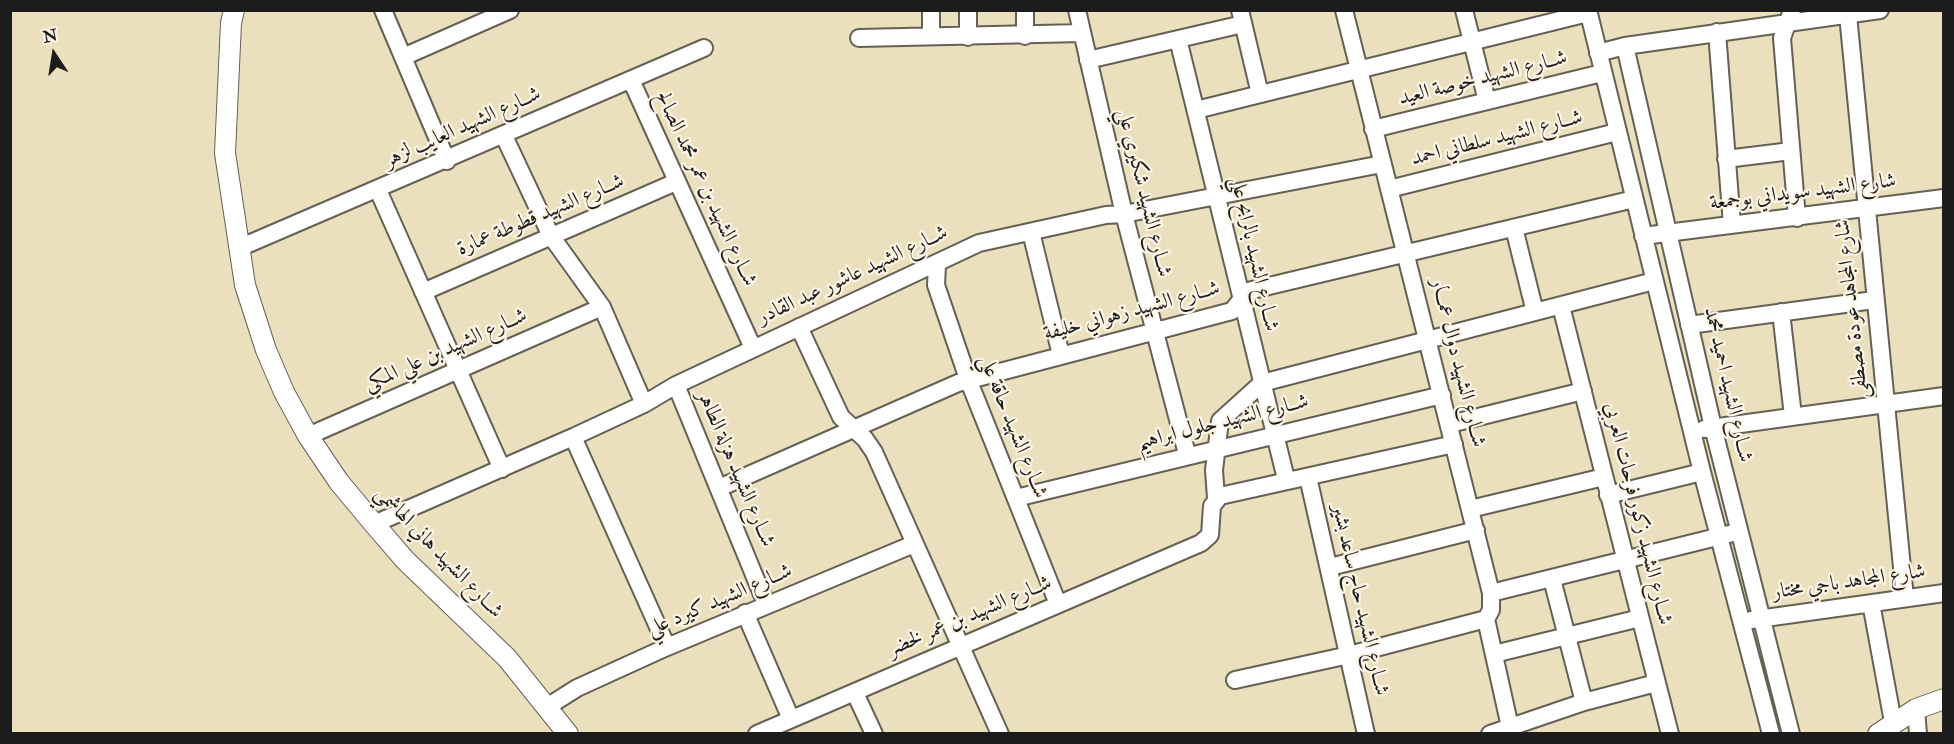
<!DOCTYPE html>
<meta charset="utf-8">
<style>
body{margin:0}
#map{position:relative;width:1954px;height:744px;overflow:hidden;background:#ebe0bd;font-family:"IM FELL Double Pica",serif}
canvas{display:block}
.frame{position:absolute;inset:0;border:12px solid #1c1c1c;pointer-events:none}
.north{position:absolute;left:24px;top:24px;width:60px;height:60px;-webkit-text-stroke:4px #fcf5e5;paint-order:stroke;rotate:348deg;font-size:16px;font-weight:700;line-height:24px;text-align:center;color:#1c1c1c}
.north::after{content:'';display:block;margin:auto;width:21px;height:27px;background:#1c1c1c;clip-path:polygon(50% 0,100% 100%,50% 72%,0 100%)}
</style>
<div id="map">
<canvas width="1954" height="744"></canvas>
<div class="frame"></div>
<div class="north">N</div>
</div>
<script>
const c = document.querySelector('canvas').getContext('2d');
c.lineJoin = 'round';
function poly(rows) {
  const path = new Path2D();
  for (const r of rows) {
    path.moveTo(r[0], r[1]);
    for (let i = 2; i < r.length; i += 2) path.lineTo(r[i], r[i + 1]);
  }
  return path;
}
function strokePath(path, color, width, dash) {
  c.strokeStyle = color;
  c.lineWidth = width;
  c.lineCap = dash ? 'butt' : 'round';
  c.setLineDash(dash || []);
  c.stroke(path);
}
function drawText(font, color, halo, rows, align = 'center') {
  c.font = font + ' "IM FELL Double Pica",Amiri,serif';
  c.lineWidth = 4.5;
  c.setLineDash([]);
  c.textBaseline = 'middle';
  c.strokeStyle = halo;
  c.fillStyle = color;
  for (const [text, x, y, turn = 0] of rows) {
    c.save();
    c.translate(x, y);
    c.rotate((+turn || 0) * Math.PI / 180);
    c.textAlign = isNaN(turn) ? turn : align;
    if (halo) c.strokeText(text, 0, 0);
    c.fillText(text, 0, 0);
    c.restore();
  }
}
const minor = poly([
 [383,10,447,161],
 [931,10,931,36],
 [968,10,968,37],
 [1025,10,1025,36],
 [1077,10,1124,214,1187,454],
 [1240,10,1260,94],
 [1344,10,1491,593,1491,610,1486,619,1510,727],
 [1464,10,1487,101],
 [1588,10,1702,472,1771,734],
 [1792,10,1782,38,1797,218],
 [1848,15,1905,598],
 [1717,32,1732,225],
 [859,38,1082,33],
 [1178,39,1286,479],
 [1625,46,1713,427,1791,734],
 [1598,53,1625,46,1880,10],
 [403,57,510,10],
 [1088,60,1243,24],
 [631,80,753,348],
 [1196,110,1588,13],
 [1373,129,1602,73],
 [504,136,551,236,602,307,644,404],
 [1726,159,1791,151],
 [1389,189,1617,132],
 [378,190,502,469],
 [1514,228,1535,312],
 [1031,232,1061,355],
 [1643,236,1944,198],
 [239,248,704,48],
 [937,265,936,285,968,379,1058,604],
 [423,292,676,182],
 [1561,306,1670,734],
 [1781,312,1793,416],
 [1689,325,1874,300],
 [799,327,841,417,865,439,874,452,1000,734],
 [676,385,766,604],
 [1450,424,1583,391],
 [1704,429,1944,396],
 [308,436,602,307],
 [573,437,667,647],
 [1308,477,1366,734],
 [719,488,958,383,1232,311,1248,291,1634,199],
 [1608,495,1702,472],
 [1016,498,1442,395],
 [1216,498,1214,470,1220,421,1262,383,1654,281],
 [1470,509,1604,477],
 [374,524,573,437,644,404,676,385,979,243,1106,215,1124,214,1382,164],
 [1330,567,1476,530],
 [1552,579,1584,702],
 [1491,593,1729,534],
 [1871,603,1893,722],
 [745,613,791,719],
 [1751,620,1944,593],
 [1494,654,1640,618],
 [1235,680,1349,655,1486,619],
 [855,693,874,734],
 [547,707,577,688,667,647,914,544],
 [1916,709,1918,734],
 [757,734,1201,543,1210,535,1212,506,1220,496,1454,444],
 [1490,734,1584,702,1656,683]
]);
const tertiary = poly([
 [234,10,231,23,225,153,245,285,266,350,284,392,308,436,339,482,374,524,405,560,507,658,568,734],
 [1878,734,1916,709,1944,699]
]);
const streetNames = [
 ["شــارع الشهيد خوصة العيد",1483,79,-14],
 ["شــارع الشهيد العايب لزهر",463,128,-24],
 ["شــارع الشهيد سلطاني احمد",1497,139,-14],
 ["شــارع الشهيد بن عمر محمد الصالح",705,189,65],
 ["شــارع الشهيد شكيري علي",1143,193,76],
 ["شارع الشهيد سويداني بوجمعة",1803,193,-7],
 ["شــارع الشهيد قطوطة عمارة",541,216,-23],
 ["شــارع الشهيد بالرابح علي",1253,254,77],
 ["شــارع الشهيد عاشور عبد القادر",853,276,-25],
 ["شارع المجاهد عودة مصطفى",1853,309,-96],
 ["شــارع الشهيد زهواني خليفة",1132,312,-15],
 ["شــارع الشهيد بن علي المكي",446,351,-24],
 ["شــارع الشهيد دوال عمـــار",1457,363,76],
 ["شــارع الشهيد احميد محمد",1727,385,77],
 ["شــارع الشهيد جلول ابراهيم",1223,423,-14],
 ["شــارع الشهيد حاقة علي",1012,427,68],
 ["شــارع الشهيد هزلة الطاهر",735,469,67],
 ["شــارع الشهيد زكور فرحات العربي",1637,514,76],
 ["شــارع الشهيد هاني الهاشمي",438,553,46],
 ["شارع المجاهد باجي مختار",1849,583,-8],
 ["شــارع الشهيد حاج ساعد بشير",1359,600,77],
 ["شــارع الشهيد كيرد علي",720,601,-23],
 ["شــارع الشهيد بن عمر لخضر",970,617,-23]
];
strokePath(minor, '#646154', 20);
strokePath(tertiary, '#646154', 22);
strokePath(minor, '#fff', 16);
strokePath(tertiary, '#fff', 20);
drawText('21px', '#1c1c1c', '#fcf5e5', streetNames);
</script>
